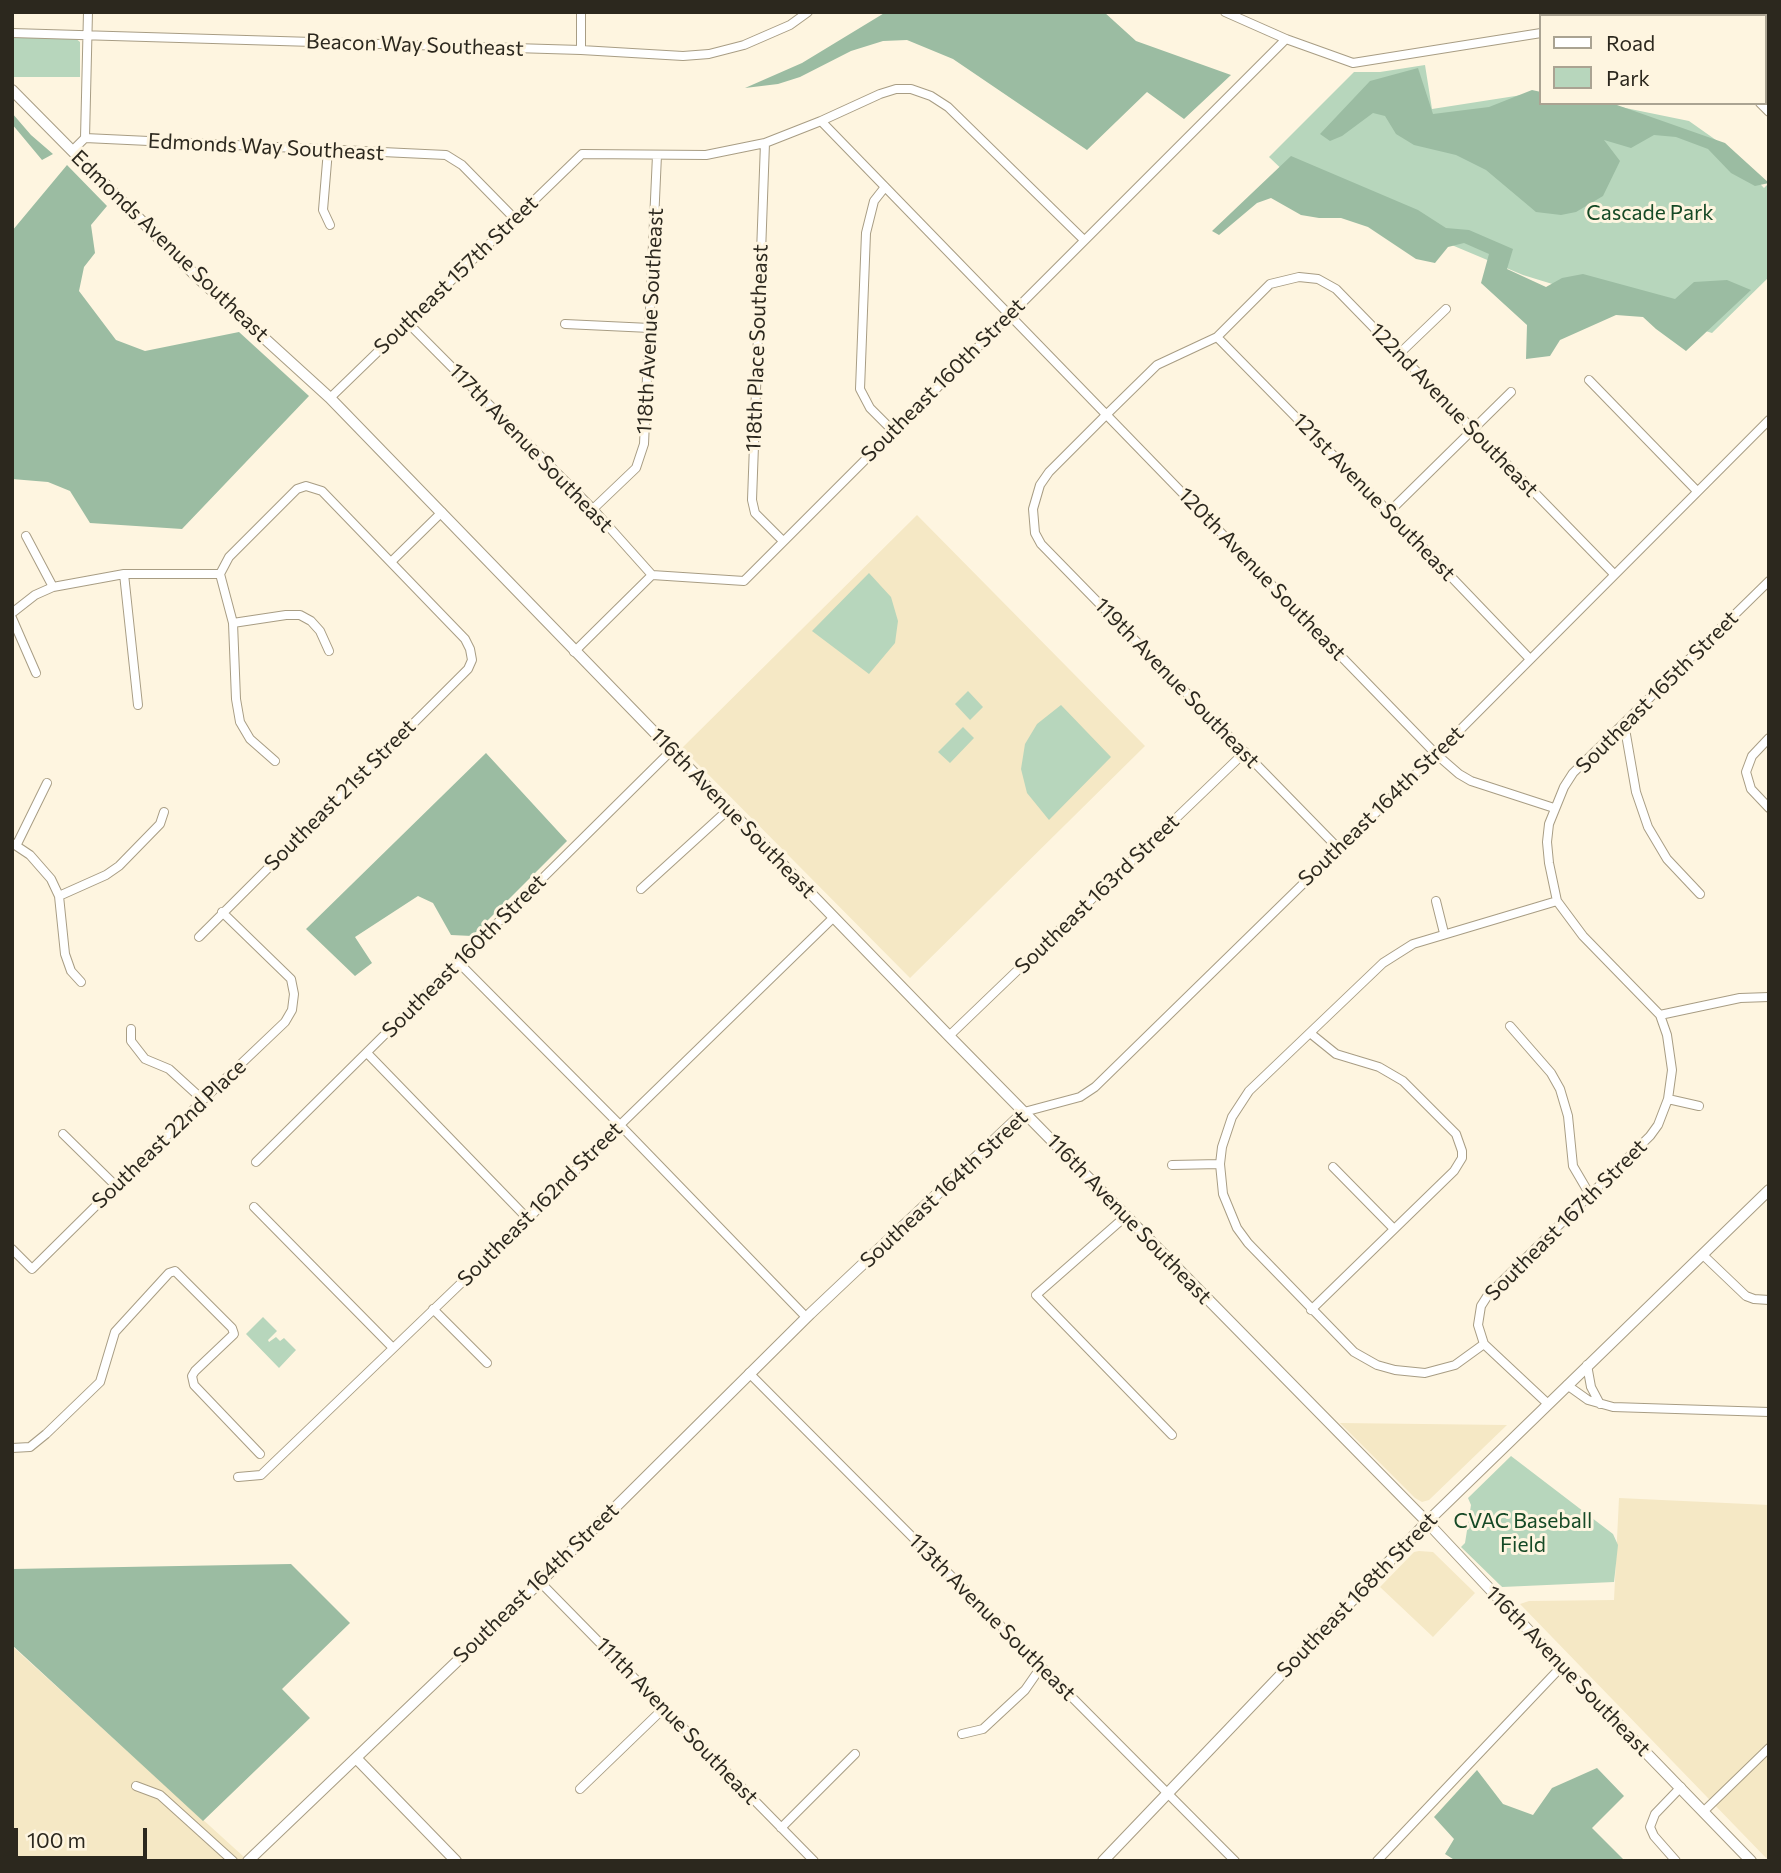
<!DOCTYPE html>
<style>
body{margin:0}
#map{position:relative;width:1781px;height:1873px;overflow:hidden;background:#fef5e0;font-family:Commissioner,sans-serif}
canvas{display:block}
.frame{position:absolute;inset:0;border:14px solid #2c281e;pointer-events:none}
.legend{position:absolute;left:1539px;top:14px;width:228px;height:91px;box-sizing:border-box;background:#fef5e0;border:2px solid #aaa392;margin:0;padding:9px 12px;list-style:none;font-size:21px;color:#2c281e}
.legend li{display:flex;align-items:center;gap:14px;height:35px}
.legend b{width:35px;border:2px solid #aaa392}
.scale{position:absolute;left:14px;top:1828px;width:133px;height:32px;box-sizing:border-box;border:4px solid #2c281e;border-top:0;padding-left:9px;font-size:21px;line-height:24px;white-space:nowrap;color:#2c281e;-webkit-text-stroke:5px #fef5e0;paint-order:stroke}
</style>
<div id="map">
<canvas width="1781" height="1873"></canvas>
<div class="frame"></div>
<ul class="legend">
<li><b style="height:9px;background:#fff"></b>Road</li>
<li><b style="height:19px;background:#b7d6bc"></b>Park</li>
</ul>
<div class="scale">100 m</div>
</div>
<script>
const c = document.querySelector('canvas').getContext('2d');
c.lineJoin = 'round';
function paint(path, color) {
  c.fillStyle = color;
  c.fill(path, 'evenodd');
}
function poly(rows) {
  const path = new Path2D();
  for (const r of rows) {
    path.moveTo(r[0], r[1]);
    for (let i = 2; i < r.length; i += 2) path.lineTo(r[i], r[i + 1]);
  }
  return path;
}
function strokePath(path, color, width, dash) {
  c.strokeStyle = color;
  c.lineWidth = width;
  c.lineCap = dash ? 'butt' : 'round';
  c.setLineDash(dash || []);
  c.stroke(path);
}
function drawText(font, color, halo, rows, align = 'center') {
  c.font = font + ' Commissioner,sans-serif';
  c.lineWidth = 6;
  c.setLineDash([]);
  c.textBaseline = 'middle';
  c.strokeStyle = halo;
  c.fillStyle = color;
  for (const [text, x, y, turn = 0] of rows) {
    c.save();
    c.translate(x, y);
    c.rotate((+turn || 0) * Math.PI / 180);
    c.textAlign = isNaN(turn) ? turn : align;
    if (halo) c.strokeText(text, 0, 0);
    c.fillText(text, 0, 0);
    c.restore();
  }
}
const built = poly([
 [917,515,1145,746,910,978,682,748],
 [1340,1423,1507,1425,1429,1500,1422,1502,1415,1498],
 [1619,1498,1769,1505,1769,1861,1520,1604,1529,1601,1614,1600],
 [1419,1551,1433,1552,1475,1593,1433,1637,1380,1587,1414,1552],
 [12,1646,244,1857,240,1861,12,1861]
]);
const green = poly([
 [12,37,75,38,80,42,80,77,13,77],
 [1425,65,1432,109,1541,92,1541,103,1601,103,1689,121,1723,145,1764,188,1769,183,1769,277,1712,333,1523,275,1290,177,1269,157,1354,72,1380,72],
 [869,573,891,597,898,621,895,643,869,674,812,631],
 [968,691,983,707,970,720,955,704],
 [1061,705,1111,757,1049,820,1027,793,1021,769,1025,744,1037,724],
 [963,727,974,738,950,763,938,752],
 [263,1317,277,1331,268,1340,269,1342,276,1337,280,1341,284,1338,296,1350,279,1368,246,1334],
 [1511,1456,1613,1534,1618,1545,1614,1582,1502,1587,1461,1547,1465,1543,1471,1505,1468,1498]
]);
const forest = poly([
 [886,12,1104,12,1136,41,1231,75,1184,119,1147,92,1087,150,953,59,907,40,883,41,851,51,800,77,778,84,745,88,802,63],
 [1418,68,1433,114,1489,107,1532,90,1541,92,1541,103,1617,105,1725,143,1769,183,1755,186,1731,173,1708,149,1676,137,1654,135,1631,148,1604,140,1620,161,1603,196,1576,212,1561,215,1536,212,1486,170,1456,155,1414,145,1396,134,1385,116,1373,113,1342,136,1330,141,1320,134,1370,81],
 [12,113,31,135,53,154,42,160,12,124],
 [1291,156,1418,210,1446,228,1469,230,1513,249,1507,269,1546,287,1562,278,1583,274,1675,299,1694,282,1727,280,1751,290,1686,351,1656,329,1643,317,1616,315,1560,340,1550,356,1526,359,1527,325,1481,283,1489,254,1464,243,1448,247,1435,263,1416,259,1368,227,1341,218,1319,218,1301,215,1271,198,1257,203,1219,235,1212,231],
 [67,165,107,206,91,225,95,253,84,267,79,291,116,340,145,351,239,332,309,396,182,529,90,523,70,491,48,482,12,479,12,231],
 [486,753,567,841,472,936,451,935,433,903,418,896,355,937,372,963,355,976,306,929],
 [291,1564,350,1623,282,1689,310,1718,203,1821,12,1645,12,1569],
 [1597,1768,1624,1796,1592,1828,1625,1861,1456,1861,1445,1854,1454,1839,1434,1817,1477,1770,1503,1804,1533,1815,1552,1788]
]);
const minor = poly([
 [581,12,581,50],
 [1225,12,1286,39,1353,63,1541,33],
 [1563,12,1563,16],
 [12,33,581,50,683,56,709,54,744,45,790,25,808,12],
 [1760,103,1769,112],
 [821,121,1436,754,1459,774,1471,781,1554,808],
 [85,138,446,155,462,165,514,218],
 [765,143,752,500,755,513,783,541],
 [328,150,323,210,330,225],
 [72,151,85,138,88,12],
 [885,187,874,201,866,233,860,389,870,408,893,431],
 [408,323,593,509,652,575],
 [565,324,650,328],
 [1217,337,1389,512,1529,658],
 [1399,354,1446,309],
 [1589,380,1697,491],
 [330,398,582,154,706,155,765,143,821,121,880,94,896,89,911,89,931,96,948,107,1084,240],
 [593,509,636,468,644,444,657,155],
 [1389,512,1511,392],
 [26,536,53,587],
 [392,561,442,512],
 [124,574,138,705],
 [220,574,233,623,236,699,240,722,250,739,275,761],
 [12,613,35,595,53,587,124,574,220,574,229,557,297,489,306,486,322,491,465,639,470,649,472,660,468,669,199,937],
 [12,618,36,673],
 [233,623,286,615,300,615,311,621,320,631,329,651],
 [574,652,652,575,744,581,1286,39],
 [1624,723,1636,792,1648,827,1667,859,1700,894],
 [1769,738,1752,756,1746,772,1751,789,1769,808],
 [12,843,30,855,51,879,59,896,65,954,71,971,81,982],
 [17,844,47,783],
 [1338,848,1041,544,1035,533,1033,509,1040,485,1049,472,1107,414,1157,365,1217,337,1270,284,1299,277,1318,279,1336,289,1614,574],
 [641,889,729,809],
 [59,896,106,875,119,866,160,824,164,812],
 [1436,901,1444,933],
 [457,961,620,1125,806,1317],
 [1660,1015,1740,998,1769,997],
 [1510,1026,1551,1073,1560,1089,1568,1116,1573,1166,1590,1195],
 [131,1029,131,1041,145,1059,169,1069,203,1100],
 [1310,1033,1336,1054,1379,1067,1403,1081,1456,1134,1462,1151,1462,1158,1454,1171,1311,1310],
 [949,1036,1245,752],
 [367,1053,528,1219],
 [1668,1099,1699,1106],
 [1024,1112,1080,1097,1095,1087,1436,754,1769,420],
 [63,1134,115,1185],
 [256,1162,672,750],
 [1172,1165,1220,1164],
 [1333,1167,1394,1229],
 [254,1207,393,1348],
 [1126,1216,1036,1295,1172,1435],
 [12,1249,32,1269,203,1100,285,1022,292,1010,294,994,291,979,222,912],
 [1703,1255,1746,1296,1754,1299,1769,1300],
 [433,1309,487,1363],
 [1484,1344,1455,1365,1425,1373,1395,1370,1377,1365,1354,1352,1248,1243,1237,1228,1223,1194,1220,1164,1222,1147,1232,1117,1249,1091,1383,963,1413,944,1557,901],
 [1587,1365,1591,1387,1600,1404],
 [749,1373,1235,1861],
 [1567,1385,1588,1400,1613,1407,1769,1412],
 [1547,1403,1484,1344,1478,1325,1481,1306,1488,1295,1650,1136,1658,1125,1668,1099,1672,1070,1667,1035,1660,1015,1583,936,1557,901,1549,863,1547,842,1549,824,1564,787,1573,773,1769,581],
 [12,1448,30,1447,46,1434,100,1382,115,1332,169,1273,175,1271,232,1328,234,1334,195,1371,192,1376,194,1385,260,1454],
 [238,1477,261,1475,528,1219,620,1125,834,917],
 [540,1582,814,1861],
 [962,1734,983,1729,1025,1690,1041,1667],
 [136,1786,160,1795,233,1861],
 [580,1789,664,1708],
 [1704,1811,1769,1748],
 [781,1828,855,1754],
 [1377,1861,1562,1666],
 [1676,1861,1654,1836,1650,1827,1655,1814,1681,1787]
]);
const tertiary = poly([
 [12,90,196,276,330,398,949,1036,1427,1522,1562,1666,1751,1861],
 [356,1758,456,1861],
 [248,1861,540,1582,810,1314,1024,1112],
 [1103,1861,1427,1522,1769,1190]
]);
const streetNames = [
 ["Beacon Way Southeast",415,45,2],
 ["Edmonds Way Southeast",266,147,3],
 ["Edmonds Avenue Southeast",170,246,44],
 ["Southeast 157th Street",456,275,-44],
 ["118th Avenue Southeast",650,321,-87],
 ["118th Place Southeast",757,348,-88],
 ["Southeast 160th Street",943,380,-45],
 ["122nd Avenue Southeast",1454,410,46],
 ["117th Avenue Southeast",531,448,46],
 ["121st Avenue Southeast",1374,497,46],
 ["120th Avenue Southeast",1262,574,46],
 ["119th Avenue Southeast",1177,683,46],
 ["Southeast 165th Street",1657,692,-45],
 ["Southeast 21st Street",340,795,-45],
 ["Southeast 164th Street",1381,806,-44],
 ["116th Avenue Southeast",733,813,46],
 ["Southeast 163rd Street",1097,894,-44],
 ["Southeast 160th Street",464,956,-45],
 ["Southeast 22nd Place",169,1134,-44],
 ["Southeast 164th Street",944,1189,-43],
 ["Southeast 162nd Street",540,1204,-45],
 ["116th Avenue Southeast",1129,1219,46],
 ["Southeast 167th Street",1566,1220,-45],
 ["Southeast 164th Street",536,1583,-44],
 ["Southeast 168th Street",1357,1595,-46],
 ["113th Avenue Southeast",992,1617,45],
 ["116th Avenue Southeast",1568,1671,46],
 ["111th Avenue Southeast",677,1721,46]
];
const parkNames = [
 ["Cascade Park",1650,213],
 ["CVAC Baseball",1523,1521],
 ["Field",1523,1545]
];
paint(built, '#f5e8c5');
paint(green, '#b7d6bc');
paint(forest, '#9bbca2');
strokePath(minor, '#a89d84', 10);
strokePath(tertiary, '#a89d84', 12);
strokePath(minor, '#fff', 8);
strokePath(tertiary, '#fff', 10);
drawText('21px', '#2c281e', '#fef5e0', streetNames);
drawText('21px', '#154925', '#fef5e0', parkNames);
</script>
